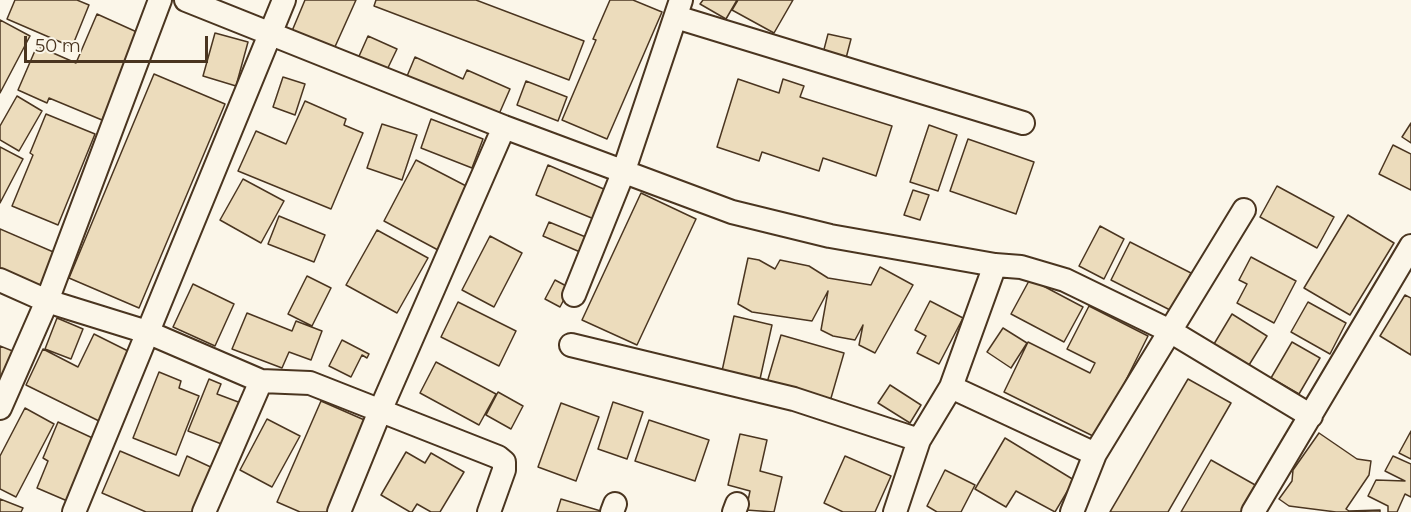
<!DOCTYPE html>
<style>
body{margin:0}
#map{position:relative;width:1411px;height:512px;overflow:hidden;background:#fbf6e9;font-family:Montserrat,sans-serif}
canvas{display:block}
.scale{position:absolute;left:24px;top:36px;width:184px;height:27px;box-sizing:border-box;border:3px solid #4a3520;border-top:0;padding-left:8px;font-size:18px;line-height:21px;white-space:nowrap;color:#4a3520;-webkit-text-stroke:4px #fbf6e9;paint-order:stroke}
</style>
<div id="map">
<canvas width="1411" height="512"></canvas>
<div class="scale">50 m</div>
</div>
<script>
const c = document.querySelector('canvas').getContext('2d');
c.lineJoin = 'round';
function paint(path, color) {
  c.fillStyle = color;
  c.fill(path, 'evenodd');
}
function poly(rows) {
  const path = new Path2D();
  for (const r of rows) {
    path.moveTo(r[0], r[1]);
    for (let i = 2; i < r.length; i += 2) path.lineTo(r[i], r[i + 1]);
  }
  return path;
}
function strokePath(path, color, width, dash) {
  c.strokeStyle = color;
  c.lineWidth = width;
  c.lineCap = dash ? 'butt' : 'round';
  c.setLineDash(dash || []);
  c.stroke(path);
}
const building = poly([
 [15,0,77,0,89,5,72,47,7,19,15,0],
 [305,0,356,0,334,49,292,31,305,0],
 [376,0,476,0,584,41,569,80,374,6,376,0],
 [610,0,633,0,662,12,607,139,562,120,596,40,593,39,610,0],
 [703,0,737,0,726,19,700,4,703,0],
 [738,0,793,0,774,33,732,10,738,0],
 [97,14,139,33,102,120,49,98,47,103,18,90,37,46,76,63,97,14],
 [0,20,30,36,0,93,0,20],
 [215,33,248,42,236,86,203,76,215,33],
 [828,34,851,39,845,62,822,57,828,34],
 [368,36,397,49,384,76,356,63,368,36],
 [415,57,463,79,467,70,510,89,496,121,405,81,415,57],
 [154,74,225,104,139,308,69,278,154,74],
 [283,77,305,84,295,115,273,107,283,77],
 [738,79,779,93,783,79,804,86,800,97,892,126,876,176,823,158,819,171,762,152,759,161,717,147,738,79],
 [526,81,567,97,558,121,517,105,526,81],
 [17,96,42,111,19,151,0,140,0,126,17,96],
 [305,101,346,119,344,125,363,133,331,209,238,171,256,131,286,144,305,101],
 [46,114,95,134,58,225,12,206,33,155,30,153,46,114],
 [431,119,483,139,472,168,421,148,431,119],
 [1411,123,1411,143,1402,137,1411,123],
 [382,124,417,135,402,180,367,168,382,124],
 [929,125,957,135,938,191,910,182,929,125],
 [968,139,1034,162,1016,214,950,191,968,139],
 [1393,145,1411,154,1411,190,1379,174,1393,145],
 [0,147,23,159,0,203,0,147],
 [416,160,470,188,438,250,384,221,416,160],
 [548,165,606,190,594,219,536,195,548,165],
 [243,179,284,201,261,243,220,220,243,179],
 [1277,186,1334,217,1317,248,1260,217,1277,186],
 [913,190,929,195,920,220,904,215,913,190],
 [641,193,696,219,637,345,582,320,641,193],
 [1348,215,1394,243,1350,315,1304,288,1348,215],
 [279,216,325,235,314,262,268,244,279,216],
 [549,222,593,240,587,255,543,236,549,222],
 [1100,226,1124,239,1104,279,1079,266,1100,226],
 [0,229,58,254,41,292,0,274,0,229],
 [377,230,428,258,397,313,346,285,377,230],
 [490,236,522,253,494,307,462,290,490,236],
 [1130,242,1191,273,1172,311,1111,280,1130,242],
 [1251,257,1296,281,1274,323,1237,303,1247,284,1239,280,1251,257],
 [748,258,759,260,775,269,780,260,809,266,828,278,871,285,880,267,913,285,875,353,859,345,863,325,855,340,833,336,821,330,828,291,812,321,752,312,738,304,748,258],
 [307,276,331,288,312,326,288,314,307,276],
 [1030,279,1083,307,1064,342,1011,314,1030,279],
 [555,280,570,288,560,307,545,299,555,280],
 [193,284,234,304,215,346,173,327,193,284],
 [1405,295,1411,298,1411,355,1380,336,1405,295],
 [930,301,963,318,939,364,917,353,926,336,915,330,930,301],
 [458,302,516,331,499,366,441,337,458,302],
 [1308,302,1346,323,1330,354,1291,332,1308,302],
 [1089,306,1148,336,1097,438,1004,392,1028,342,1090,373,1095,363,1067,349,1089,306],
 [247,313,292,331,296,321,322,331,311,360,289,352,282,368,232,349,247,313],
 [1232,314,1267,336,1249,365,1214,344,1232,314],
 [734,316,772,325,760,379,722,371,734,316],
 [57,318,83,329,71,359,45,349,57,318],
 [1003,328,1027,343,1011,368,987,352,1003,328],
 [94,334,132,353,99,421,26,385,43,349,78,367,94,334],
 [781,335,844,353,829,405,766,386,781,335],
 [342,340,369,354,367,358,362,355,351,377,329,366,342,340],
 [1292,342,1320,358,1299,394,1271,378,1292,342],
 [0,346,15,352,0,381,0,346],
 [436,362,496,394,479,425,420,393,436,362],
 [159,372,181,381,179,388,199,396,176,455,133,438,159,372],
 [209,379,221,384,217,394,241,403,224,445,188,431,209,379],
 [1188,379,1231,403,1168,512,1110,512,1188,379],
 [890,385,921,405,910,423,878,403,890,385],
 [498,392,523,406,511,429,486,415,498,392],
 [321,401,369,422,330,512,300,512,277,502,321,401],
 [613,402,643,412,627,459,598,449,613,402],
 [561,403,599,417,576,481,538,467,561,403],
 [25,408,54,424,16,497,0,489,0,456,25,408],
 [267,419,300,436,272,487,240,470,267,419],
 [649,420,709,440,695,481,635,461,649,420],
 [58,422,99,441,72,503,37,488,48,461,43,458,58,422],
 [1411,431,1411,459,1399,453,1411,431],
 [1319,433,1357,459,1371,461,1369,475,1346,509,1349,511,1380,510,1380,512,1336,512,1289,506,1279,499,1292,481,1293,470,1319,433],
 [740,434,767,440,760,471,782,477,774,512,746,510,750,491,728,485,740,434],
 [1005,438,1074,480,1055,512,1016,491,1006,507,975,489,1005,438],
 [120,451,179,476,187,456,215,469,196,512,146,512,102,493,120,451],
 [406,452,425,463,431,453,464,472,440,512,431,512,417,504,412,512,410,512,381,495,406,452],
 [845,456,891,476,875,512,843,512,824,503,845,456],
 [1393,456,1411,464,1411,497,1405,494,1397,512,1388,512,1388,506,1368,496,1376,480,1405,481,1385,471,1393,456],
 [1211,460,1257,486,1242,512,1181,512,1211,460],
 [945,470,975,485,961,512,937,512,927,506,945,470],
 [0,499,23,508,21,512,0,512,0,499],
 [561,499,604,512,557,512,561,499]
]);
const minor = poly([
 [186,0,504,127,732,212,830,236,995,265,1021,267,1065,280,1170,331,1311,416],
 [676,17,1023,123],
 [0,280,47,301,147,332,261,381,310,383,498,457,504,462,504,470,489,512],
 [574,295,623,173,681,0],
 [571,345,794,399,919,440,951,387,1095,454],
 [951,387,995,265],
 [0,408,47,301,160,0],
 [74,512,284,0],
 [204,512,261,381],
 [339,512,380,411,504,127],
 [612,512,615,504],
 [734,512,737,504],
 [895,512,919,440],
 [1072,512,1095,454,1244,210],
 [1253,512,1411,246]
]);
paint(building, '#ecdcbc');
strokePath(building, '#4a3520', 1.5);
strokePath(minor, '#4a3520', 26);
strokePath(minor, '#fbf6e9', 22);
</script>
